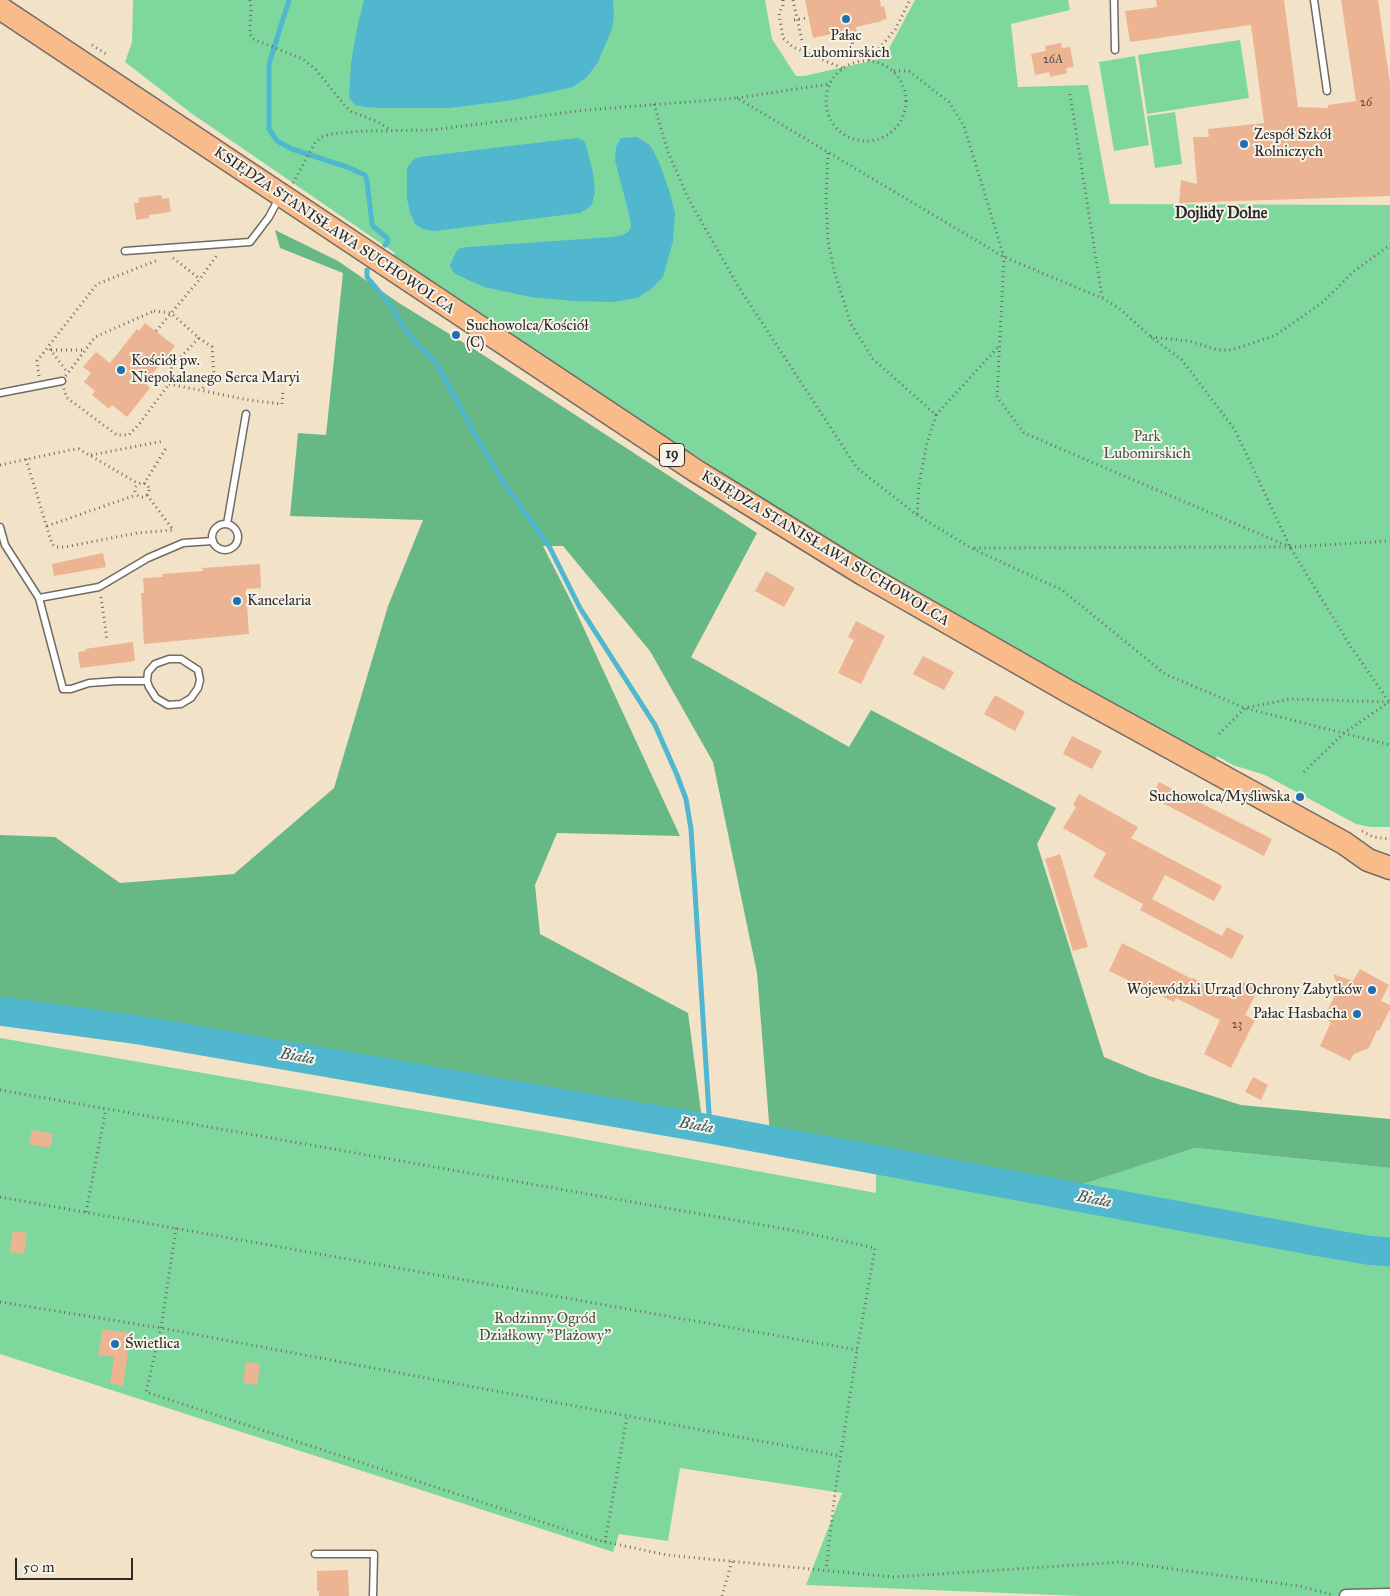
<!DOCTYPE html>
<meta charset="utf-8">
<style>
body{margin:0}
#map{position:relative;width:1390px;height:1596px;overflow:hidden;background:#f2e3c8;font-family:"IM FELL Great Primer",serif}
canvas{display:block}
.scale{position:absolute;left:15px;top:1558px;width:118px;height:22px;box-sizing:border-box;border:2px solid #2b2b2b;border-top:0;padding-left:6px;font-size:15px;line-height:18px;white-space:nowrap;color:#2b2b2b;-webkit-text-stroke:4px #f7f3e8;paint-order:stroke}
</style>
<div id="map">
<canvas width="1390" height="1596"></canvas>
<div class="scale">50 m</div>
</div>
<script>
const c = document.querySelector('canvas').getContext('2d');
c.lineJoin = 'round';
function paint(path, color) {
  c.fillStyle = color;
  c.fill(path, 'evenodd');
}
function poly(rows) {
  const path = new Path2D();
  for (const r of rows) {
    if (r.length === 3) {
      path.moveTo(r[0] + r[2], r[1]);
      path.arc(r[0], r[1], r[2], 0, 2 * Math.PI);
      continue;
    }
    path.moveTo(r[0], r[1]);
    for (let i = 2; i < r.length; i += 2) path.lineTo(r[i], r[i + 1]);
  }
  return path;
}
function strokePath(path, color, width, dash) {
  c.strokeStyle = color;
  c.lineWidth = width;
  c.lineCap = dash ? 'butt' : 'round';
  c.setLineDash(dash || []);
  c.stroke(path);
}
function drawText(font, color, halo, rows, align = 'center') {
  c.font = font + ' "IM FELL Great Primer",serif';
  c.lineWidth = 4;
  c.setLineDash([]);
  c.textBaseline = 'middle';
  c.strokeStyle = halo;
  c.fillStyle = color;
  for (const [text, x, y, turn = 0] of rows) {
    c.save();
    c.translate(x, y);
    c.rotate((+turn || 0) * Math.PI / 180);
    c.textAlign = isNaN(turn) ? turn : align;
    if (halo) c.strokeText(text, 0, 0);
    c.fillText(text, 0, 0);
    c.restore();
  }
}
const green = poly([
 [133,0,765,0,772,39,796,76,804,76,884,58,915,0,1068,0,1070,10,1011,24,1018,87,1088,85,1110,204,1390,205,1390,827,1371,827,1356,824,1265,775,1233,765,1217,756,1215,760,1061,676,867,565,571,376,393,257,395,253,191,113,125,62,132,42],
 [1240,40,1249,98,1147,114,1138,55],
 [1135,56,1149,145,1114,151,1099,62],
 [1175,112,1182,164,1155,168,1147,116],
 [0,1038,545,1132,876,1193,876,1152,1074,1187,1195,1148,1390,1168,1390,1596,1080,1596,806,1585,842,1493,680,1468,668,1541,619,1534,613,1552,0,1354]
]);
const forest = poly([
 [275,230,338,261,399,303,477,351,757,533,691,657,849,747,871,710,1056,808,1037,844,1104,1057,1149,1076,1241,1105,1390,1119,1390,1168,1195,1148,1074,1187,770,1134,757,973,713,762,650,651,563,546,543,546,573,605,680,836,557,833,535,885,540,934,688,1013,703,1127,0,1004,0,835,55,837,120,883,234,874,334,788,388,606,423,520,290,516,298,433,326,435,343,273,280,248]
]);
const water = poly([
 [364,0,613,0,614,15,612,29,598,62,587,77,573,87,513,100,450,108,380,108,365,107,355,105,349,98,351,63,357,28],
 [637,137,650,145,659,162,669,190,675,213,673,241,663,277,650,290,637,298,613,302,572,301,531,297,484,287,455,274,452,270,450,265,456,252,460,248,468,247,613,237,623,235,628,232,631,227,630,218,615,160,616,147,621,138],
 [577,138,583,140,586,145,593,173,595,193,592,204,587,209,580,213,434,231,423,229,415,224,410,212,407,199,407,168,413,160,419,157]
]);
const stream = poly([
 [289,0,269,64,269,129,277,141,292,149,347,167,365,175,367,181,372,224,374,227,387,238,388,242,385,245],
 [367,270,367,277,388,302,409,335,437,364,479,442,510,492,549,546,580,608,655,725,677,775,686,799,691,829,710,1129]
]);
const river = poly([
 [0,1011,139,1030,254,1050,710,1129,1320,1242,1367,1250,1390,1252]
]);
const building = poly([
 [805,0,880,0,881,7,884,6,887,19,881,20,882,21,856,27,857,32,838,36,837,33,813,38],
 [1156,0,1284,0,1298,107,1328,108,1328,105,1356,101,1341,0,1378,0,1390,83,1390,196,1179,203,1181,180,1197,184,1193,137,1209,137,1208,129,1264,123,1251,25,1130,42,1125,11,1157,7],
 [1061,43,1062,48,1070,47,1074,67,1066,68,1067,73,1050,77,1049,72,1035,75,1031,54,1046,51,1045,46],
 [161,195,162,199,169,198,171,212,149,215,149,218,136,220,134,203,139,203,138,198],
 [145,323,175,346,145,383,150,388,127,417,112,405,109,409,92,395,95,391,84,382,91,373,83,367,96,352,110,363,137,329,139,331],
 [103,553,106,567,54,576,52,564],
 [260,564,261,588,246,589,249,634,144,644,141,593,144,593,143,578,163,577,162,574,203,571,202,568],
 [766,571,795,588,784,607,755,591],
 [856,621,885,636,861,684,838,673,854,640,848,637],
 [133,642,135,661,80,668,78,652,86,651,85,649],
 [923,656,954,672,944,690,913,674],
 [995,695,1025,712,1015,731,984,714],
 [1072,736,1102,751,1092,769,1063,754],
 [1159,782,1272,839,1264,856,1151,797],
 [1079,794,1138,827,1131,838,1222,886,1214,901,1165,875,1152,899,1222,936,1227,927,1244,936,1232,959,1140,910,1143,904,1093,877,1106,853,1063,828,1076,807,1073,805],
 [1060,854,1088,947,1073,951,1045,859],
 [1122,943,1192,979,1193,978,1232,999,1241,981,1258,990,1245,1015,1255,1020,1231,1068,1204,1054,1220,1020,1176,998,1174,1002,1109,971],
 [1360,969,1389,985,1381,1001,1390,1005,1390,1009,1379,1031,1377,1030,1369,1048,1354,1054,1350,1061,1320,1046,1331,1022,1323,1018,1339,988,1333,974,1353,981],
 [1253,1077,1268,1085,1261,1100,1245,1092],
 [32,1130,53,1134,50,1148,29,1144],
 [13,1231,27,1233,24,1254,10,1252],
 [103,1329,131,1333,123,1386,110,1383,114,1357,98,1355],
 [246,1362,260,1364,257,1385,243,1383],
 [348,1570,349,1596,319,1596,319,1591,317,1591,317,1571]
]);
const path = poly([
 [250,0,251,7,250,27,250,34,253,39,303,59,316,70,346,107,352,112,378,122,391,130],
 [783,0,783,6,779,13,783,38,793,47,842,68],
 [793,0,802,41],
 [794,20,806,18],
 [850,33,853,46],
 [92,45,108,55],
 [869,60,895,30,910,0],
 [866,101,40],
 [894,71,909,71,949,102,964,126,1004,257,997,397,1024,433,1290,547,972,548],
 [1070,94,1102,297],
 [737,98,829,84],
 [654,104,668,152,688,198,738,286,857,468,917,515,971,548,1062,590,1165,674,1245,708,1390,745],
 [828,153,826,200,828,242,835,274,851,324,873,359,936,415,926,447,919,485,917,515],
 [293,183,315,143,321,137,331,134,363,131,433,130,586,110,737,98,1004,257,1102,298,1119,308,1151,337,1182,360,1235,430,1290,547,1351,647,1390,703],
 [173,258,200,279],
 [154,311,171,313,199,338,172,366,169,384,140,423,129,435,117,435,66,397,62,381,95,337,154,311],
 [156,331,200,279,217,255],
 [1151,337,1189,341,1218,350,1232,350,1276,335,1323,302,1353,272,1390,245],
 [199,338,212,347,214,375,201,390],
 [50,349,67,372],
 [51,350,85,350],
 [39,376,37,361,97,284,158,260],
 [169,384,249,400,282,404,283,392],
 [936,415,998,347],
 [91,455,164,441],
 [26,459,52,544,56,547,65,547,137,533,173,530],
 [0,465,70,450,79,449,139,484],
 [142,490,7],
 [144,484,166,448],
 [147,495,174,531],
 [47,526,136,495],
 [1290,547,1390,541],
 [101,597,107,640],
 [1219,734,1245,708,1290,699,1389,702],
 [1304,772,1344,733,1389,702],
 [1362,831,1373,837,1390,839],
 [0,1090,802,1232,875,1248,857,1350,835,1492,826,1570],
 [0,1197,857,1350],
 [86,1212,106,1109],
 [176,1228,161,1328,146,1392,597,1540,667,1555,893,1577,1121,1562,1299,1586,1333,1595],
 [0,1302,161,1328,840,1456],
 [605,1542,627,1416],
 [722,1596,732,1561]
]);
const lane = poly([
 [1114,0,1115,50],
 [1314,0,1327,91],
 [125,251,250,242,269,217,279,198],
 [0,393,62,381],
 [227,524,246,414],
 [225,537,13],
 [0,527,5,545,39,598,99,587,148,558,183,543,213,541],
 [39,598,63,689,71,689,89,683,117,681,147,681],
 [169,659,181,659,198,670,200,680,198,688,191,698,181,704,168,705,156,698,149,687,147,681,148,672,155,664,169,659],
 [315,1554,374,1554,373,1596]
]);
const street = poly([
 [1346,1596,1390,1595]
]);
const highway = poly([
 [0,8,696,471,863,574,1071,693,1344,843,1368,860,1390,868]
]);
const markers = [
 [846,19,5,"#1f6fb2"],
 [1244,144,5,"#1f6fb2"],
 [456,335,5,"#1f6fb2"],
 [121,370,5,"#1f6fb2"],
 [237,601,5,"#1f6fb2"],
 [1300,797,5,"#1f6fb2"],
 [1372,990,5,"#1f6fb2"],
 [1357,1014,5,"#1f6fb2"],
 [115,1344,5,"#1f6fb2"]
];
const numberNames = [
 ["26A",1053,60],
 ["26",1366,103],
 ["23",1237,1025]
];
const shields = [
 [672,455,25]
];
const shieldNames = [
 ["19",672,455]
];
const poiNames = [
 ["Pałac",846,36,"center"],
 ["Lubomirskich",846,53,"center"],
 ["Zespół Szkół",1254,135],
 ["Rolniczych",1254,152],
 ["Suchowolca/Kościół",466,326],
 ["(C)",466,343],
 ["Kościół pw.",131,361],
 ["Niepokalanego Serca Maryi",131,378],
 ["Kancelaria",247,601],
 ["Suchowolca/Myśliwska",1290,797,"right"],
 ["Wojewódzki Urząd Ochrony Zabytków",1362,990,"right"],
 ["Pałac Hasbacha",1347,1014,"right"],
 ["Świetlica",125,1344]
];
const streetNames = [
 ["KSIĘDZA STANISŁAWA SUCHOWOLCA",334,231,34],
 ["KSIĘDZA STANISŁAWA SUCHOWOLCA",825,549,31]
];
const parkNames = [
 ["Park",1147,437],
 ["Lubomirskich",1147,454],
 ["Rodzinny Ogród",545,1319],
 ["Działkowy \"Plażowy\"",545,1336]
];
const neighbourhoodNames = [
 ["Dojlidy Dolne",1221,214]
];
const waterNames = [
 ["Biała",297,1057,10],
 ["Biała",696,1126,10],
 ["Biała",1094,1200,11]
];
paint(green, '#7ed89e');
paint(forest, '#66b885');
paint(water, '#50b7ce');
strokePath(stream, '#50b7ce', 5);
strokePath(river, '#50b7ce', 29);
paint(building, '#ecb492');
strokePath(lane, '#716b62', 9);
strokePath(street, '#716b62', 15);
strokePath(highway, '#716b62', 25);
strokePath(path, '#716b62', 3, [1, 4]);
strokePath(lane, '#fff', 6);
strokePath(street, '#fff', 12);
strokePath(highway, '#fabb8b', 22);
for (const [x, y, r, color] of markers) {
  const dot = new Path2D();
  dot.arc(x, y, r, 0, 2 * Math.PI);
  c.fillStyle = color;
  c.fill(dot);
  strokePath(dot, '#f7f3e8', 2);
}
drawText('12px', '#5b4d45', null, numberNames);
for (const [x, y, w] of shields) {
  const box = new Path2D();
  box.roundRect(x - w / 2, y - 11.5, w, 23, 4);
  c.fillStyle = '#f7f3e8';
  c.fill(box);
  strokePath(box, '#2b2b2b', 1);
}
drawText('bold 14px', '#2b2b2b', null, shieldNames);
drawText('15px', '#2b2b2b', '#f7f3e8', poiNames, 'left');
drawText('15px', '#2b2b2b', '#f7f3e8', streetNames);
drawText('15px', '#405648', '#f7f3e8', parkNames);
drawText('bold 16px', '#2b2b2b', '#f7f3e8', neighbourhoodNames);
drawText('italic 16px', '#385c64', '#f7f3e8', waterNames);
</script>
